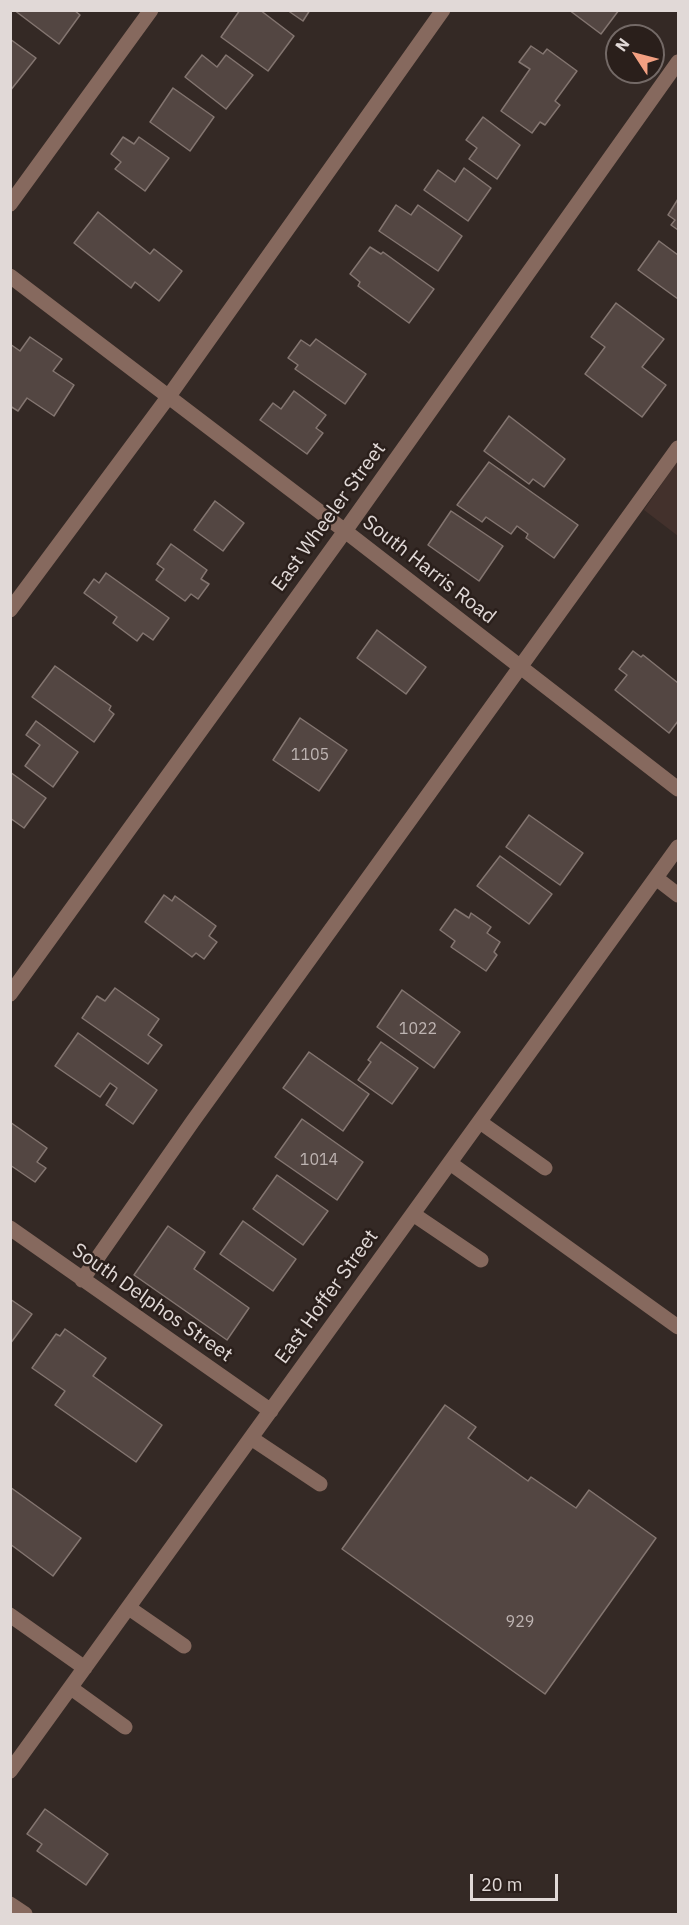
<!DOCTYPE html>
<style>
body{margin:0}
#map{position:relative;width:689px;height:1925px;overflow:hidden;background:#342925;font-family:"IBM Plex Sans",sans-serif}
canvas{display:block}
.frame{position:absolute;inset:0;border:12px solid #e1d9d7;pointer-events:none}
.north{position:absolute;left:605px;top:24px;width:60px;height:60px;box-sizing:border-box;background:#2a1f1b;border:2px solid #736966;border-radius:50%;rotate:306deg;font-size:16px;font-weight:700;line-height:24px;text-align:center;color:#e1d9d7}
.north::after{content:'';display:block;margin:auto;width:21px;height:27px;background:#f3a082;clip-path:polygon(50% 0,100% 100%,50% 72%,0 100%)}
.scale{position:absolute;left:470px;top:1874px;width:88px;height:27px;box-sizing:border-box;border:3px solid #e1d9d7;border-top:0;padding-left:8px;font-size:18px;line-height:21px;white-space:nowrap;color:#e1d9d7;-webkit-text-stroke:4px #2a1f1b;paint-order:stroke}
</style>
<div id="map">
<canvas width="689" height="1925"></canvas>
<div class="frame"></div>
<div class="north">N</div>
<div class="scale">20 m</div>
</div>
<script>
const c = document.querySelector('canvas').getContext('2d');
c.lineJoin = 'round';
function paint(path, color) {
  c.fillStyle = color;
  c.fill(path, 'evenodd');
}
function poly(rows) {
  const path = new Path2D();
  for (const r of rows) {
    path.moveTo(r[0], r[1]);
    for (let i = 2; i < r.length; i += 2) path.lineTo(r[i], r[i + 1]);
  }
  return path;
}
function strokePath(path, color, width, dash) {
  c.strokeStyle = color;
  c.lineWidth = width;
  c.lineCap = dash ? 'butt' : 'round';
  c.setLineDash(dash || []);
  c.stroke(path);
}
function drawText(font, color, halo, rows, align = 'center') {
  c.font = font + ' "IBM Plex Sans",sans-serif';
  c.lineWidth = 5;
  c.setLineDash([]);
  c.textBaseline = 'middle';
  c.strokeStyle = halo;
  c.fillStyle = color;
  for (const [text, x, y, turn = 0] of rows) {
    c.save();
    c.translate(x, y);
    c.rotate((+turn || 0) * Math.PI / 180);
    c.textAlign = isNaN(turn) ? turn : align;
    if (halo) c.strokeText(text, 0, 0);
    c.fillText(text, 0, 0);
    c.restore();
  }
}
const built = poly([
 [678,460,678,536,644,510]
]);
const building = poly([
 [14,10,74,10,80,15,59,44,14,10],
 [240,10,260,10,294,36,268,71,221,37,240,10],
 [287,10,310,10,303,21,287,10],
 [569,10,619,10,601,34,569,10],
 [10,39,36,58,10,91,10,39],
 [531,46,543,54,547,49,577,71,555,101,560,105,545,125,540,122,532,133,501,111,530,69,519,62,531,46],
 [202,55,217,67,226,55,253,75,226,109,185,77,202,55],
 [173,88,214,117,190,151,150,122,173,88],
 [483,117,520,145,497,179,469,159,477,148,466,140,483,117],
 [123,137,134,144,139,137,169,158,145,191,115,169,121,162,111,154,123,137],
 [464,168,491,188,468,221,424,190,438,170,455,182,464,168],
 [678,199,678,230,671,225,675,220,668,215,678,199],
 [396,205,411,215,418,205,462,236,438,271,379,231,396,205],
 [98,212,150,254,154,249,182,271,159,301,135,282,131,288,74,243,98,212],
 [659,241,678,255,678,299,638,270,659,241],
 [370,247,381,254,383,252,434,289,409,323,358,286,360,282,350,274,370,247],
 [616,303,664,339,642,367,666,385,642,417,585,374,605,347,591,337,616,303],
 [30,337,62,359,53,371,74,385,54,416,27,398,18,411,10,406,10,344,20,351,30,337],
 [316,339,366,374,345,404,295,369,298,365,288,358,301,340,310,346,316,339],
 [294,391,326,415,316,428,323,433,307,454,260,420,273,403,281,409,294,391],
 [509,416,565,459,544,487,533,479,529,484,484,451,509,416],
 [489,462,578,525,554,558,526,538,528,534,517,526,511,534,486,517,482,522,457,505,489,462],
 [215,501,244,523,223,551,194,530,215,501],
 [451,511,503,546,479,581,428,545,451,511],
 [171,544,207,570,201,579,209,584,198,599,191,594,185,601,156,580,164,569,157,564,171,544],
 [106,573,169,618,153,640,143,633,137,641,113,623,117,617,84,593,94,579,99,583,106,573],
 [377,630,426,667,406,694,357,658,377,630],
 [633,651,641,657,643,655,678,683,678,721,669,733,615,690,627,675,619,669,633,651],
 [55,666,111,706,109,710,114,714,94,742,32,697,55,666],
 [300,718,347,750,319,791,273,760,300,718],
 [36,721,78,752,53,787,25,766,40,745,26,735,36,721],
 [10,772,46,798,24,828,10,818,10,772],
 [529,815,583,853,560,885,506,847,529,815],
 [500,856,552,894,529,924,477,886,500,856],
 [164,895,172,901,175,896,216,926,209,936,217,942,204,959,196,953,192,957,145,922,164,895],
 [455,909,469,918,471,913,491,927,487,933,500,942,494,952,497,955,486,971,451,947,455,941,440,930,455,909],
 [115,988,159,1019,148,1035,162,1045,148,1064,82,1018,97,996,105,1001,115,988],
 [402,990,460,1032,434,1068,377,1027,402,990],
 [78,1033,157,1090,133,1124,106,1105,117,1088,110,1083,100,1097,55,1066,78,1033],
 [381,1042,418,1068,392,1104,358,1080,371,1062,368,1060,381,1042],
 [309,1052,369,1094,343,1131,283,1088,309,1052],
 [302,1119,363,1162,337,1200,275,1157,302,1119],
 [10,1122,47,1148,37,1162,46,1168,35,1182,10,1165,10,1122],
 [277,1175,328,1211,303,1245,253,1209,277,1175],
 [243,1221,296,1259,273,1291,220,1254,243,1221],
 [168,1226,205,1252,194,1269,249,1308,227,1340,134,1275,168,1226],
 [10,1299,32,1314,10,1344,10,1299],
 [65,1329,106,1358,93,1376,162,1425,136,1462,55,1405,65,1391,32,1368,56,1334,60,1336,65,1329],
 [445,1405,476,1427,468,1438,528,1481,531,1477,576,1508,589,1490,656,1538,545,1694,342,1549,445,1405],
 [10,1487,81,1538,53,1576,10,1544,10,1487],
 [45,1809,108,1854,86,1885,37,1851,42,1844,27,1834,45,1809]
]);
const minor = poly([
 [10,204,151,10],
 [10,276,345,531,678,789],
 [10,610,169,396,443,10],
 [656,878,678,895],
 [10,994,345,531,678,62],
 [480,1122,545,1168],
 [450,1163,678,1327],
 [413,1214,481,1260],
 [10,1228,271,1411],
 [82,1280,193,1121,678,448],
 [251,1438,320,1484],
 [129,1608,184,1646],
 [10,1615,85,1668],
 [71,1688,125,1727],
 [10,1771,678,847],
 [10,1904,25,1914]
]);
const numberNames = [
 ["1105",310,755],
 ["1022",418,1029],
 ["1014",319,1160],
 ["929",520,1622]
];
const streetNames = [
 ["East Wheeler Street",329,517,-54],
 ["South Harris Road",429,570,38],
 ["East Hoffer Street",327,1297,-54],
 ["South Delphos Street",152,1303,35]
];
paint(built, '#43312c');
paint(building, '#534642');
strokePath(building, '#837570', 1.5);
strokePath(minor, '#86695e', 15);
drawText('16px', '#beb4b2', null, numberNames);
drawText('20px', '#e1d9d7', '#2a1f1b', streetNames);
</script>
